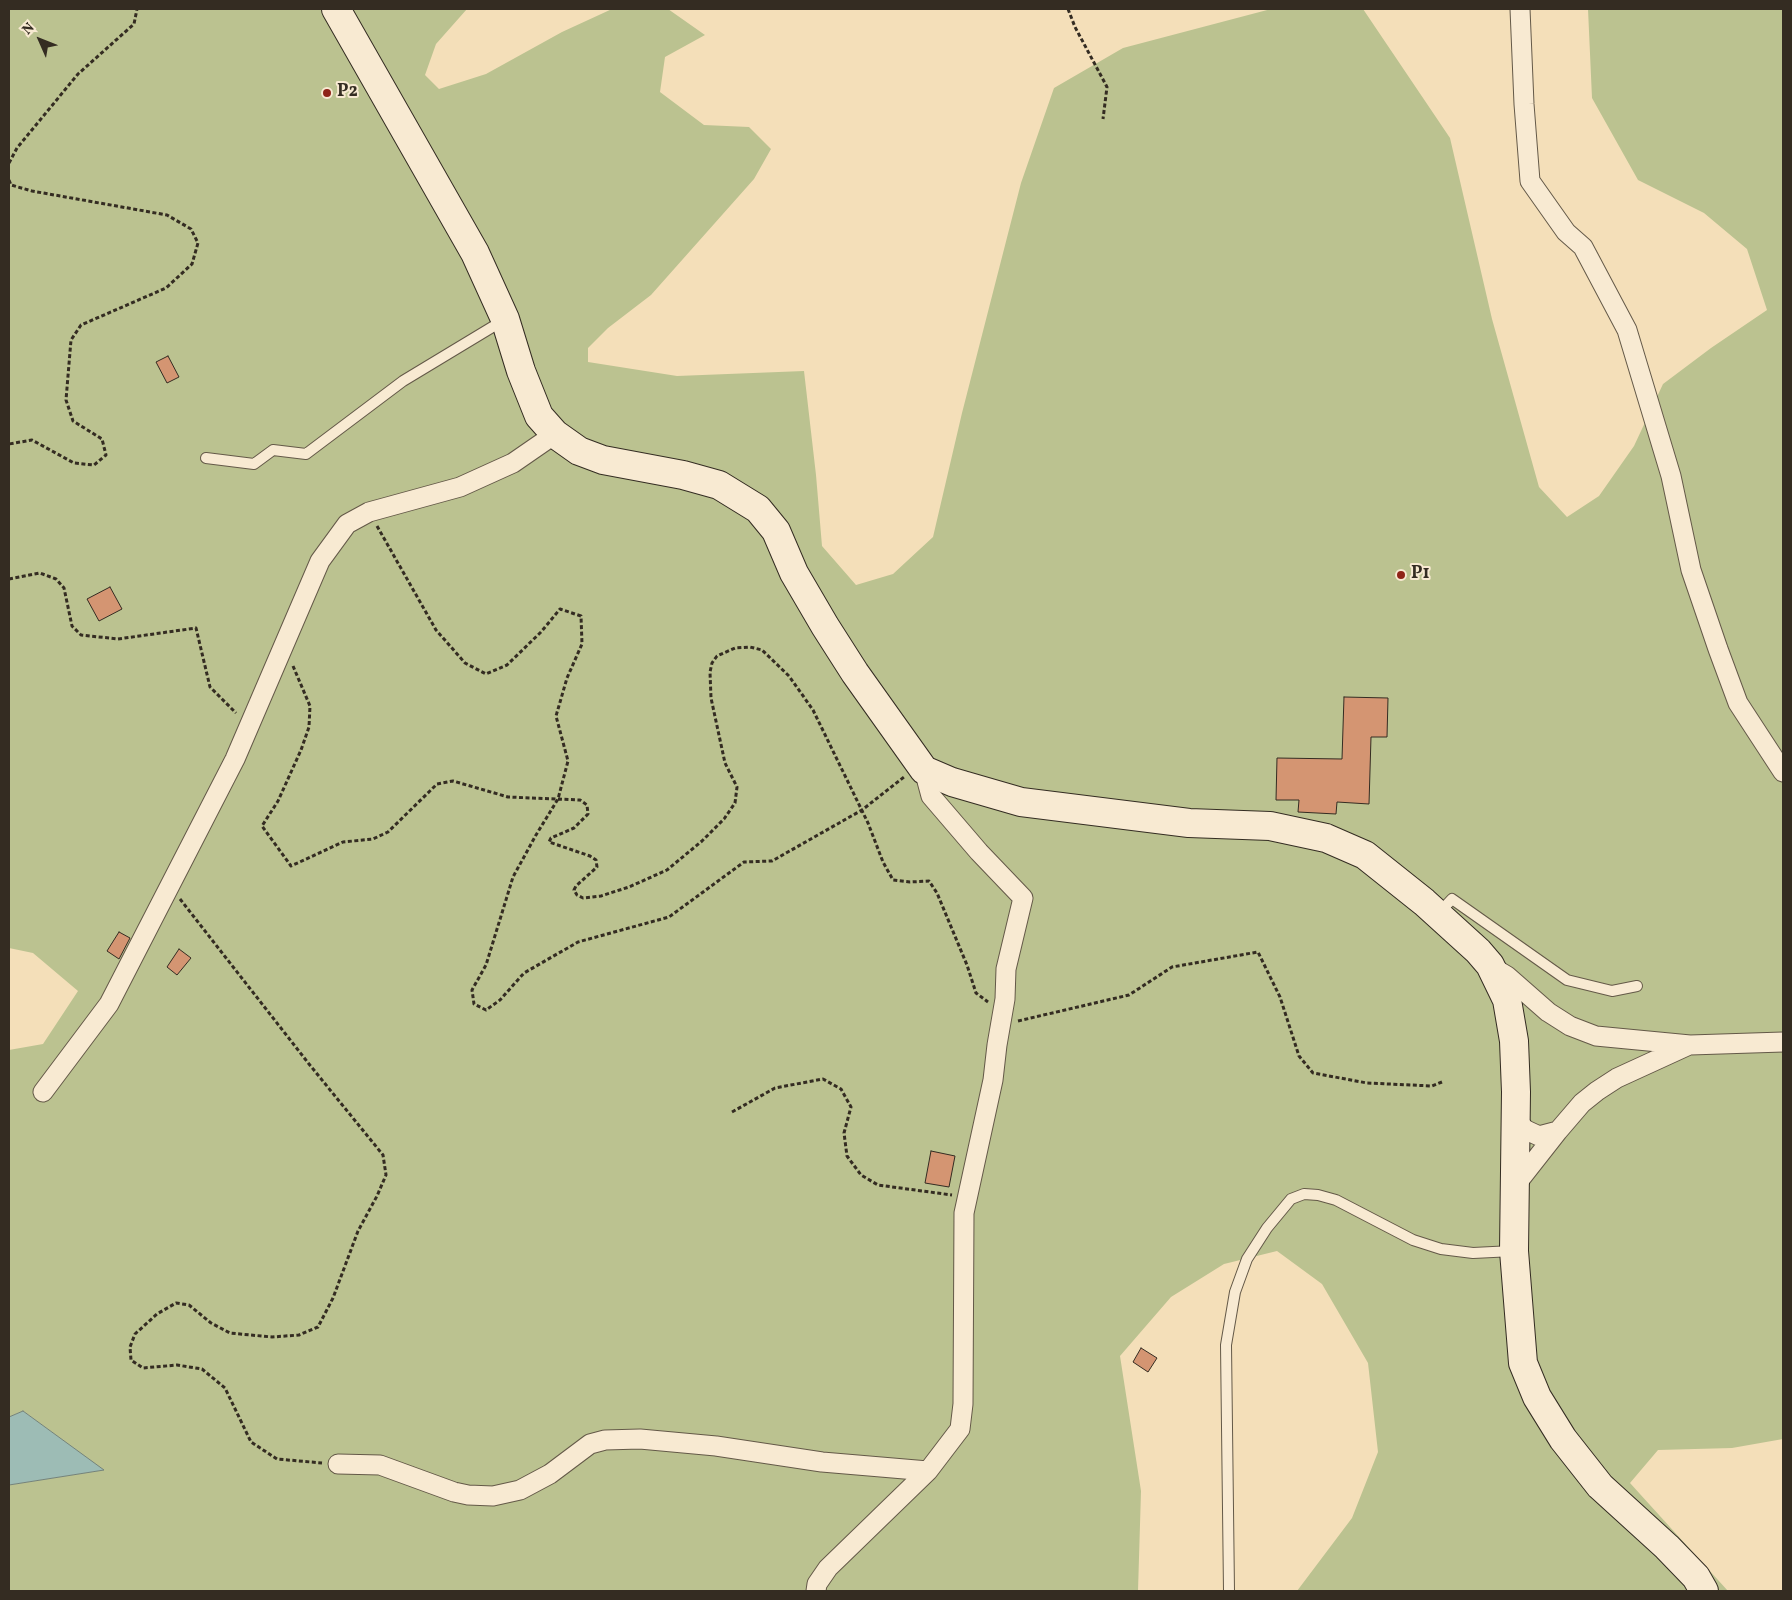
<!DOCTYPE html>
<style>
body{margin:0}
#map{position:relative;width:1792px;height:1600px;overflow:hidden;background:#f4dfb9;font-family:Vollkorn,serif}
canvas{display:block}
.frame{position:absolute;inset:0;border:10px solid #342c22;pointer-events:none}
.north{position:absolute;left:15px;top:15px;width:50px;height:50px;-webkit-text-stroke:4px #f8ead2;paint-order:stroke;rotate:314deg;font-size:14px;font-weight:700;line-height:20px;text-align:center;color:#342c22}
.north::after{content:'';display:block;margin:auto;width:18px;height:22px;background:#342c22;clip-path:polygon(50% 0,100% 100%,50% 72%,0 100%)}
</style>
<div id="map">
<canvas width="1792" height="1600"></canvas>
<div class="frame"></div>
<div class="north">N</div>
</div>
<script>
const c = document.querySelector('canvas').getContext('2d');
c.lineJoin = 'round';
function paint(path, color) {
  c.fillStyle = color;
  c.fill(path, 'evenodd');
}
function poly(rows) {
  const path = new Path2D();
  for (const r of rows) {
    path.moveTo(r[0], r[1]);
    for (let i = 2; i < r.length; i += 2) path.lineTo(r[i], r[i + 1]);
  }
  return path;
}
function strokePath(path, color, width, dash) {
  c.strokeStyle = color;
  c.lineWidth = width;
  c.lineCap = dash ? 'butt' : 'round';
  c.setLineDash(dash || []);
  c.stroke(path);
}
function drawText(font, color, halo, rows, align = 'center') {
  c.font = font + ' Vollkorn,serif';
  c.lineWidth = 4;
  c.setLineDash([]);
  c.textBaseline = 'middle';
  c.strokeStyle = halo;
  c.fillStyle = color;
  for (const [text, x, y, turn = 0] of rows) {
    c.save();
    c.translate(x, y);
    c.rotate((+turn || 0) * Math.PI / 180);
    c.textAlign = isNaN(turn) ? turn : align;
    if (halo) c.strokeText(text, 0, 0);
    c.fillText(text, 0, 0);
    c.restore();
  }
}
const green = poly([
 [9,9,467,9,436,44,425,75,439,89,486,74,562,32,612,9,668,9,705,35,665,57,660,92,704,125,749,127,771,149,754,179,651,295,608,328,588,348,588,362,677,376,804,371,816,475,822,546,856,585,893,574,933,537,962,413,1021,183,1054,88,1123,48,1271,9,1363,9,1450,138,1492,319,1539,487,1567,517,1599,496,1634,446,1663,384,1711,348,1767,310,1747,249,1704,213,1638,180,1592,98,1588,9,1783,9,1783,1439,1732,1448,1658,1450,1630,1483,1728,1591,1297,1591,1352,1518,1378,1452,1368,1363,1322,1284,1277,1251,1224,1264,1171,1297,1120,1356,1141,1491,1138,1591,9,1591,9,1485,103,1470,23,1411,9,1417,9,1050,43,1044,78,991,33,953,9,948]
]);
const water = poly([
 [23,1411,104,1470,9,1485,9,1417,23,1411]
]);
const building = poly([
 [168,356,179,377,167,383,156,362,168,356],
 [110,587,122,609,99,621,87,599,110,587],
 [1344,697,1388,698,1387,737,1371,737,1369,804,1337,802,1336,814,1298,812,1299,800,1276,800,1277,758,1342,759,1344,697],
 [119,932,130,938,119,959,107,951,119,932],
 [179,949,191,958,177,975,167,967,179,949],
 [931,1151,955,1156,949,1187,925,1183,931,1151],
 [1141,1348,1157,1358,1148,1372,1133,1362,1141,1348]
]);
const path = poly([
 [1068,9,1075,27,1107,87,1103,119],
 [9,163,17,148,78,74,134,24,137,9],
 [9,180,11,185,32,191,167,215,191,229,198,243,192,264,166,288,81,325,71,340,66,400,73,421,102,439,106,455,94,465,74,463,32,440,9,444],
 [377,526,436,630,465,663,486,674,507,665,541,632,560,609,581,616,582,644,567,678,556,716,568,761,558,799,536,835,513,877,486,965,472,990,474,1004,486,1010,500,1000,524,973,578,942,669,917,744,862,772,861,862,810,904,777],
 [9,579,40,573,56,579,64,588,72,626,81,635,118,639,196,628,210,687,236,713],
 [293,666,310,706,309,727,301,750,278,801,262,826,291,866,343,842,373,839,388,832,437,784,453,781,508,797,580,800,587,805,588,814,574,828,551,838,549,842,590,856,596,860,597,867,576,886,574,890,577,895,583,898,601,896,629,887,667,870,702,841,724,819,735,803,737,787,725,763,711,698,710,672,712,663,717,656,735,648,750,647,762,650,789,676,813,710,868,823,883,862,893,880,910,882,929,881,937,893,967,965,976,993,988,1002],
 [180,899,309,1064,383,1155,386,1175,377,1196,358,1231,333,1298,318,1327,299,1335,272,1337,230,1333,211,1323,189,1305,176,1303,157,1314,135,1334,130,1347,131,1360,143,1368,177,1365,202,1369,225,1388,251,1442,277,1459,322,1463],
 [1018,1021,1129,995,1172,967,1258,952,1280,997,1299,1056,1313,1073,1367,1083,1432,1086,1442,1082],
 [732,1112,775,1088,823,1079,841,1089,851,1107,844,1133,847,1156,861,1175,878,1185,952,1195]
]);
const lane = poly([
 [206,458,254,464,273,450,306,454,403,381,504,320],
 [1438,914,1452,899,1567,980,1612,991,1637,986],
 [1229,1591,1226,1345,1235,1292,1247,1259,1267,1228,1291,1199,1304,1194,1318,1195,1336,1200,1413,1240,1441,1249,1473,1253,1513,1251]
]);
const street = poly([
 [1520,9,1524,104,1530,181,1566,232,1583,247,1627,330,1671,476,1691,570,1718,649,1738,703,1783,772],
 [1492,967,1507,976,1548,1012,1570,1026,1596,1036,1690,1045,1783,1042],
 [43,1092,109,1004,235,759,320,561,347,524,369,512,460,487,513,463,555,434],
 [1514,1119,1526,1130,1539,1136,1558,1131],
 [1514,1187,1558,1131,1582,1103,1597,1091,1617,1078,1689,1045],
 [338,1464,380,1465,454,1492,468,1495,493,1496,520,1490,550,1474,590,1444,605,1440,640,1439,716,1446,822,1462,928,1471],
 [816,1591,817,1584,828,1568,928,1471,960,1429,963,1404,964,1213,993,1080,997,1045,1005,999,1006,969,1023,898,979,852,931,796,924,770]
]);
const secondary = poly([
 [336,9,475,253,505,319,521,371,539,416,555,434,579,451,603,460,683,475,719,485,758,509,776,531,794,573,825,626,855,673,924,770,952,782,1021,802,1189,823,1270,826,1326,838,1365,855,1424,902,1478,951,1490,965,1507,1000,1514,1041,1516,1092,1514,1251,1523,1363,1537,1397,1563,1439,1600,1486,1667,1547,1696,1577,1704,1591]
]);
const markers = [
 [327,93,5,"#8f2418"],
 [1401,575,5,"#8f2418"]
];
const poiNames = [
 ["P2",337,93],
 ["P1",1411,575]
];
paint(green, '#bbc290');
paint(water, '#9dbcb5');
strokePath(water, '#73827a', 1);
paint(building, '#d49572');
strokePath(building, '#342c22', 1);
strokePath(lane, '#645948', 12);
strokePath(street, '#645948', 21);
strokePath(secondary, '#342c22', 30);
strokePath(path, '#342c22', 3, [4, 2.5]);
strokePath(lane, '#f8ead2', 10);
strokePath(street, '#f8ead2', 19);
strokePath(secondary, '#f8ead2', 28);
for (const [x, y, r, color] of markers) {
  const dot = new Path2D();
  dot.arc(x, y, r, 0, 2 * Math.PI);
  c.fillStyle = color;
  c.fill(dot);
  strokePath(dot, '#f8ead2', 2);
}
drawText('bold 18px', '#342c22', '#f8ead2', poiNames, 'left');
</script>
